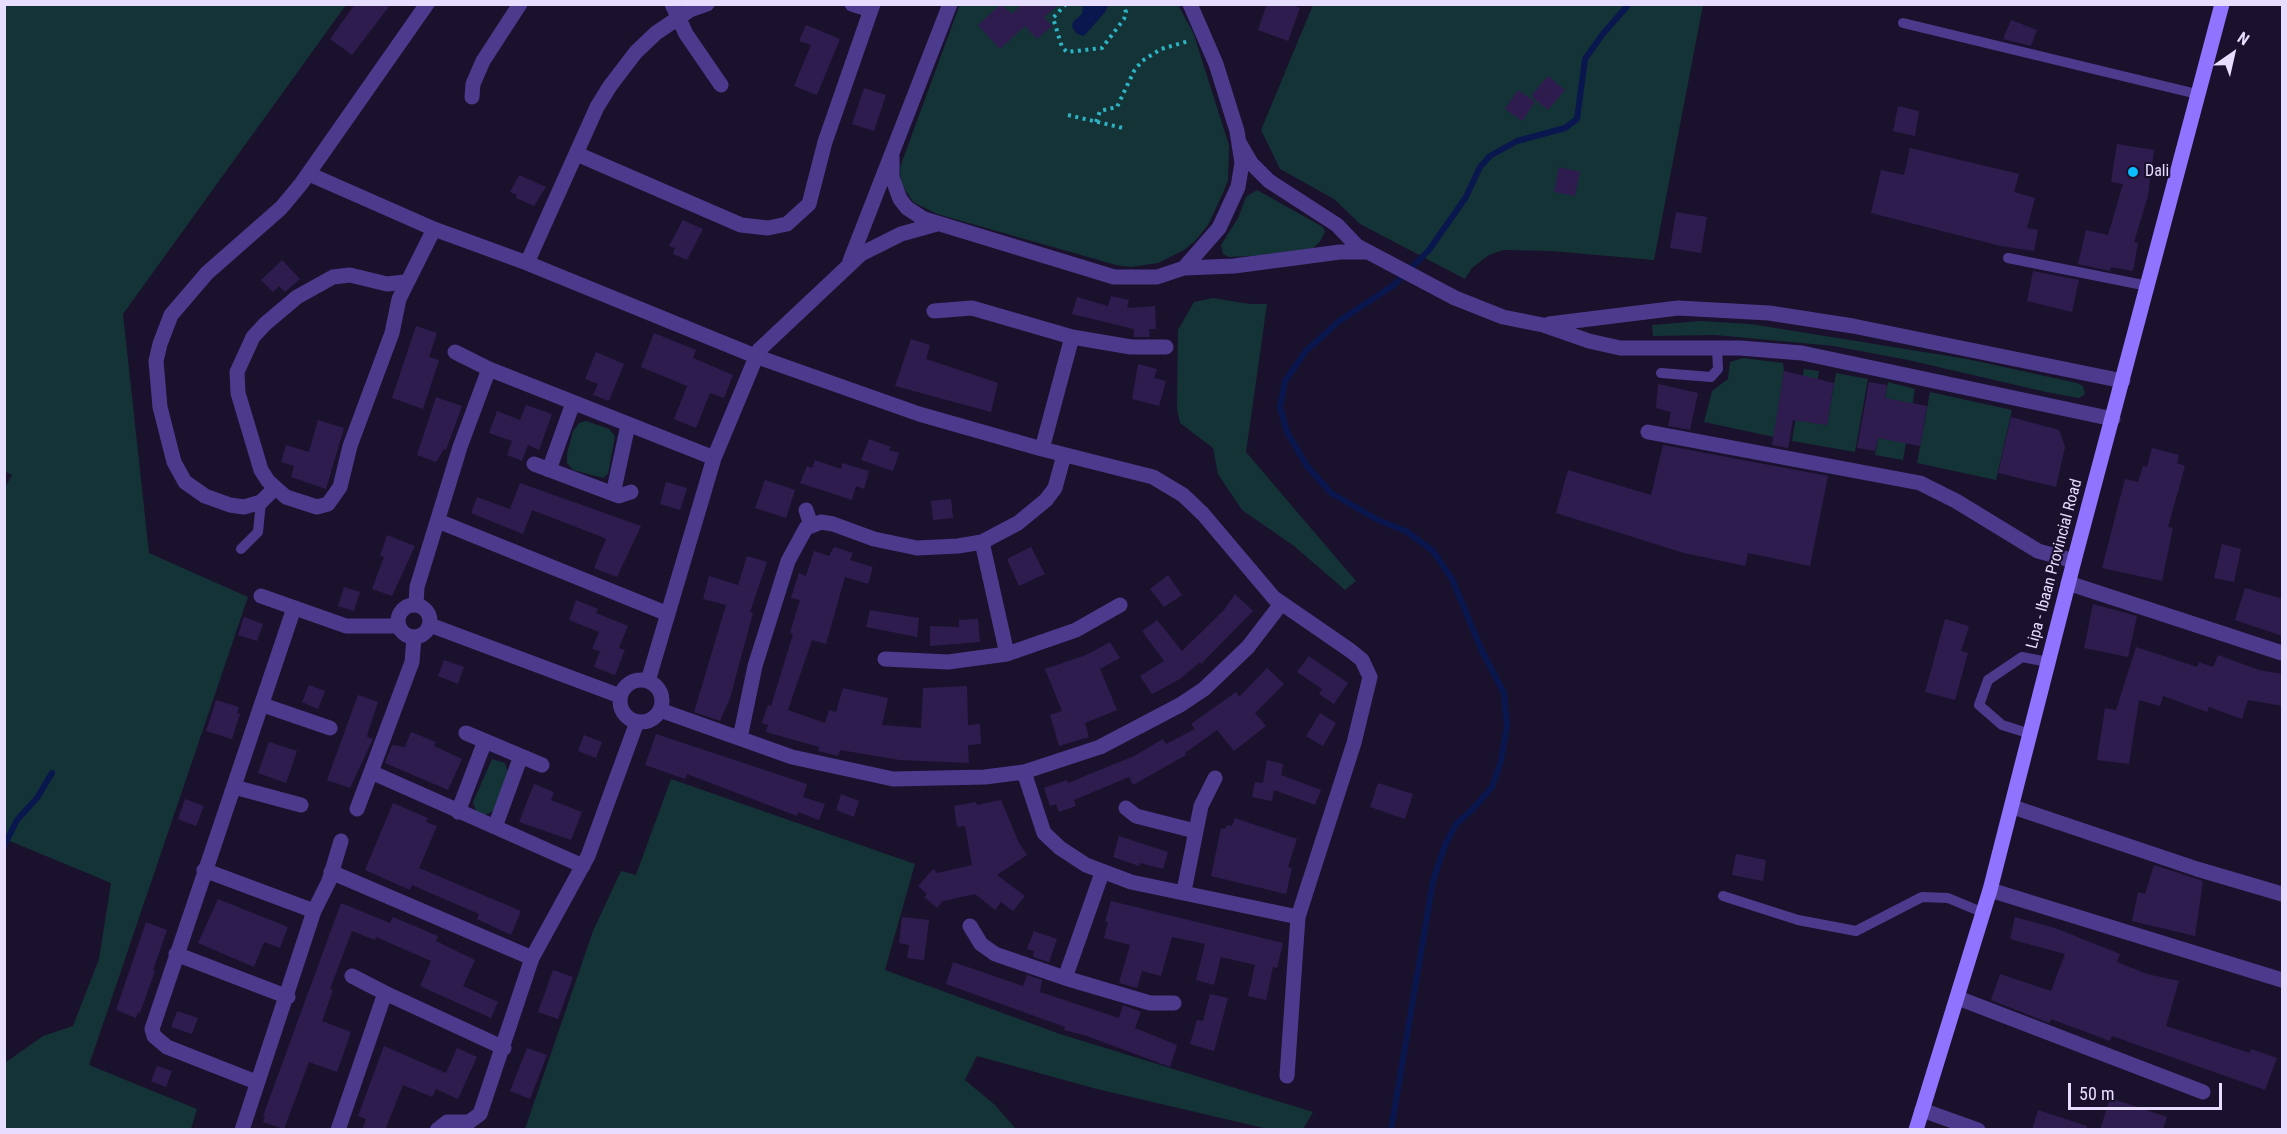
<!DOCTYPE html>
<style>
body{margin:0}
#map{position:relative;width:2287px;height:1134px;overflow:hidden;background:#1a112d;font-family:"Roboto Condensed",sans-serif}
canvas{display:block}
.frame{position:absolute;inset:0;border:6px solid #e7ddff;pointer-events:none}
.north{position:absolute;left:2203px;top:24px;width:60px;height:60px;-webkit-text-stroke:4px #1a112d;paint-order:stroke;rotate:34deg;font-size:16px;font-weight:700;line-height:24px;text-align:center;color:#e7ddff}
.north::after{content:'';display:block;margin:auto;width:21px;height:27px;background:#e7ddff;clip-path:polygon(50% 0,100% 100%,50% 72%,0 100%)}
.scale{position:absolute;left:2068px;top:1083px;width:154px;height:27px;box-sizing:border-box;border:3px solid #e7ddff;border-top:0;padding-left:8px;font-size:18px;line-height:21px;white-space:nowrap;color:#e7ddff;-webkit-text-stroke:4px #1a112d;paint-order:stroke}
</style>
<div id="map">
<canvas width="2287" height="1134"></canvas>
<div class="frame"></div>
<div class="north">N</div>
<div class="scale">50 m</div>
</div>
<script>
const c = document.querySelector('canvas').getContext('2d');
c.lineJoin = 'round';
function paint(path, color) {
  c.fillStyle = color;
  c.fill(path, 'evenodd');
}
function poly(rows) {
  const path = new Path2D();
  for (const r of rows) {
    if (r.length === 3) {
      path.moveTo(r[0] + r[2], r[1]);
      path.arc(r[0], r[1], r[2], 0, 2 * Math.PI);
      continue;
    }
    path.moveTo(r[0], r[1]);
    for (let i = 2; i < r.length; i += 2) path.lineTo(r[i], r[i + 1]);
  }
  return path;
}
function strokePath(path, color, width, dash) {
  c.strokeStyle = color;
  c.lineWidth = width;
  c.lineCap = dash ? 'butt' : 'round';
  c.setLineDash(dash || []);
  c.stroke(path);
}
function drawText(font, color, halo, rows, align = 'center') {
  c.font = font + ' "Roboto Condensed",sans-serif';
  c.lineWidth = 4.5;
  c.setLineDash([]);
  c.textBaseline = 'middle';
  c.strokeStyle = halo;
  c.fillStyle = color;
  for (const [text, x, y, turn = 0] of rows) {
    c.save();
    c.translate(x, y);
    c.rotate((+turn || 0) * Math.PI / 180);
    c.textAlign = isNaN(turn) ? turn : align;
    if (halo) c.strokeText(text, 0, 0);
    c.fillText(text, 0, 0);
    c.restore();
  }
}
const green = poly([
 [960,4,1178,5,1193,32,1229,145,1228,180,1223,193,1208,225,1195,241,1184,250,1158,263,1131,267,1116,265,937,214,913,202,901,183,900,167],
 [4,5,346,5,123,314,149,553,248,597,89,1065,197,1109,191,1129,5,1129,5,1060,6,1062,43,1036,73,1026,99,959,111,883,5,839,4,489,12,475,4,471],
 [1313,5,1703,5,1654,260,1551,251,1503,250,1489,255,1472,268,1465,279,1360,224,1334,199,1280,169,1261,130],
 [1257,190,1323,227,1325,232,1319,243,1313,248,1299,250,1252,256,1229,257,1223,254,1221,245,1238,218,1246,197],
 [1213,298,1250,304,1267,304,1246,452,1356,581,1345,590,1294,546,1242,510,1218,474,1213,448,1180,423,1177,409,1178,330,1194,302],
 [1701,321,1751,324,1967,359,2077,383,2083,386,2085,394,2079,398,2046,392,1908,360,1834,346,1715,335,1653,336,1652,325],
 [1743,358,1783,363,1784,371,1774,437,1704,422,1712,391,1728,379,1730,362],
 [1804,369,1819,371,1811,422,1827,425,1836,373,1868,379,1855,452,1792,441],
 [1888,382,1915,389,1903,460,1875,455],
 [1930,392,2012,410,1996,480,1917,463],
 [586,421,609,429,615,436,608,474,603,478,573,470,567,463,567,454,573,431,579,423],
 [492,759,505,763,508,772,493,811,485,815,476,811,473,802],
 [671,779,915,864,885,970,1060,1034,1313,1112,1303,1129,1268,1129,1097,1089,977,1056,965,1080,995,1105,1016,1129,525,1129,593,931,621,871,636,875]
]);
const water = poly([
 [1083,5,1108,5,1106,11,1084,36,1077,34,1072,27,1073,22,1082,14]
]);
const stream = poly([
 [4,846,17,820,37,798,52,773],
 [1391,1130,1433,881,1445,845,1456,824,1472,810,1492,787,1501,761,1507,726,1504,693,1482,651,1452,579,1433,551,1406,531,1378,520,1331,493,1307,466,1287,432,1280,407,1285,381,1305,352,1339,321,1394,285,1429,250,1466,197,1480,167,1490,156,1517,141,1565,128,1577,119,1585,59,1602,35,1629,4]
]);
const building = poly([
 [355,4,391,4,352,55,330,39],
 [1001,4,1012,14,1022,4,1059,4,1044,17,1052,26,1037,39,1025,26,1000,49,978,25],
 [1267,4,1290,4,1300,8,1288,41,1258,30],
 [2011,20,2037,30,2031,46,2003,39],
 [806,25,840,39,817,95,794,86,811,45,799,41],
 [1548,76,1565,90,1548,110,1531,96],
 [864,88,886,95,874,131,852,124],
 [1518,90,1535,102,1522,121,1505,109],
 [1898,106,1919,111,1915,136,1893,131],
 [2117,144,2154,150,2148,196,2134,242,2138,243,2133,271,2111,267,2110,271,2078,264,2086,230,2108,235,2123,184,2111,182],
 [1910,148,2019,174,2014,192,2035,198,2027,228,2038,230,2034,251,2001,246,1871,213,1881,170,1904,175],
 [1559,167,1580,172,1575,196,1554,192],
 [519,175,546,187,534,206,516,198,517,195,510,192],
 [1676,212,1707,217,1701,253,1670,248],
 [683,220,703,229,687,260,673,254,675,248,669,246],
 [282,260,300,279,285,292,279,286,273,292,261,280],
 [2033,271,2079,280,2072,312,2027,301],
 [1111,296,1129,300,1127,308,1155,306,1156,329,1149,329,1150,337,1134,337,1134,329,1072,314,1077,297,1108,306],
 [416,326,437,333,429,357,439,360,423,409,392,398],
 [654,333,696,350,693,358,733,375,724,398,710,393,696,428,674,419,687,386,641,367],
 [911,339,930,345,926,359,998,383,991,412,895,386],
 [596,352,624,364,609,401,593,395,598,384,585,379],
 [1138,364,1157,369,1154,378,1166,381,1159,406,1132,399],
 [1784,371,1834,383,1827,425,1793,420,1788,448,1772,445],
 [1869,382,1887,385,1885,398,1927,406,1920,446,1878,438,1875,451,1857,448],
 [1658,384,1698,393,1690,430,1668,426,1671,412,1656,408],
 [436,397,462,406,446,450,444,449,436,462,417,455],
 [526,405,552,414,539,450,528,445,522,461,507,455,512,441,489,433,497,411,520,420],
 [2011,417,2059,430,2065,447,2056,487,1998,473],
 [318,420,344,428,326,489,291,477,294,466,281,462,286,445,309,452],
 [869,439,891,447,889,450,899,453,893,471,861,460],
 [1663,445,1828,476,1810,566,1748,553,1745,566,1684,553,1556,513,1568,470,1651,495],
 [2152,448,2179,455,2177,463,2185,466,2168,527,2173,528,2162,581,2102,568,2125,479,2138,482,2143,466,2147,467],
 [815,460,841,469,842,463,869,471,864,489,856,486,852,500,800,483,807,466,812,468],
 [765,480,795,490,786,518,755,508],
 [666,482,687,488,680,510,660,504],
 [520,483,641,526,617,577,594,568,606,539,602,537,532,510,523,534,471,513,477,497,510,509],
 [951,499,953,518,933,520,931,501],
 [387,535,415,546,392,596,372,589,384,557,380,556],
 [2222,544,2241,549,2234,582,2214,578],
 [834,547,853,553,850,560,873,567,868,584,845,577,826,644,812,640,788,710,825,723,829,710,836,712,843,688,888,698,882,725,921,728,923,688,967,686,968,725,980,724,981,744,968,745,969,763,900,760,840,750,838,756,818,751,819,747,766,732,768,725,762,723,768,705,771,706,793,634,790,633,800,600,791,598,799,573,806,576,814,551,829,556],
 [1031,547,1045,574,1019,586,1007,559],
 [747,556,767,562,750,612,753,613,730,698,720,721,694,712,726,605,703,599,709,576,738,585],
 [1168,575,1182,595,1164,607,1150,589],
 [344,587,360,592,354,611,338,606],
 [2245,588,2283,599,2283,636,2235,620],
 [1235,594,1253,611,1201,664,1200,662,1180,679,1152,694,1140,676,1164,661,1142,631,1157,620,1182,651,1224,610],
 [576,600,598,609,596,613,628,626,619,648,625,650,615,675,594,667,600,651,592,649,599,632,569,620],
 [2093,604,2137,616,2128,657,2084,648],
 [870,610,919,618,917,637,866,627],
 [244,617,263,624,257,641,238,635],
 [978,619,980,642,930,646,930,626,959,627,959,620],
 [1945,619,1969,626,1961,651,1968,653,1955,700,1925,692],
 [1110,642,1120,658,1100,669,1117,710,1085,723,1089,737,1059,746,1050,715,1062,711,1045,669,1086,655],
 [2136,647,2197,667,2199,662,2213,667,2218,655,2259,670,2283,674,2283,706,2248,700,2242,719,2209,707,2207,712,2163,696,2160,706,2139,700,2129,764,2097,760,2105,708,2116,710],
 [1309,656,1348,683,1334,704,1319,694,1322,689,1297,672],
 [444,660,464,667,458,684,438,676],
 [1267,668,1284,684,1255,713,1266,726,1234,751,1217,730,1185,753,1186,755,1133,785,1129,777,1074,800,1076,806,1059,812,1056,804,1050,806,1044,788,1067,780,1068,783,1134,756,1163,739,1166,744,1195,729,1191,724,1236,692,1239,697],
 [309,685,325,691,318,709,302,702],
 [358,695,378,702,368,732,367,737,373,739,350,788,327,780],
 [216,700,239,707,237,713,240,714,232,739,206,731],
 [1320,713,1336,723,1323,746,1306,736],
 [411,732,436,742,434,746,462,759,448,790,385,763,392,745,405,747],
 [656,734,807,784,803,797,825,804,819,820,798,812,797,816,687,774,685,779,645,765],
 [584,735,602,742,596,758,578,751],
 [269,742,297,751,286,783,258,773],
 [1267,760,1283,764,1281,775,1321,790,1315,805,1274,790,1272,801,1252,797,1255,782,1263,783],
 [1378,783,1413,794,1405,819,1370,807],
 [534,784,554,792,551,800,582,812,571,840,519,822],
 [841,794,859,801,854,817,836,810],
 [185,799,204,806,196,826,178,819],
 [1001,800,1019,843,1027,855,997,875,1025,896,1013,911,1001,902,995,910,975,894,943,901,937,908,924,897,927,894,918,886,933,869,937,873,972,865,965,826,957,827,954,806,976,802,977,805],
 [393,803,428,818,426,822,437,826,419,868,521,911,511,935,477,919,479,914,412,885,410,890,365,870],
 [1235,818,1297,839,1288,867,1292,868,1286,894,1211,876,1221,828,1225,829,1227,825,1232,826],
 [1119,836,1168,852,1163,869,1140,863,1139,866,1113,857],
 [1736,854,1766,860,1763,881,1732,875],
 [2154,865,2203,881,2195,936,2132,921,2138,892,2145,894],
 [218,899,288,927,280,948,264,942,254,967,198,943],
 [1111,901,1283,943,1277,968,1273,967,1266,1000,1248,996,1255,965,1221,957,1214,985,1196,980,1205,944,1172,937,1161,976,1142,971,1137,988,1119,983,1130,945,1104,938,1108,922,1105,921],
 [341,903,390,923,393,917,438,936,436,941,475,960,463,986,498,1002,491,1018,420,986,431,961,376,937,375,940,352,931,330,989,333,990,322,1021,351,1032,337,1072,309,1062,284,1129,263,1122,265,1117,263,1116],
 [902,917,929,920,924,960,907,958,909,945,899,943],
 [2015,917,2055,928,2120,954,2117,962,2147,974,2179,981,2166,1026,2250,1053,2251,1049,2277,1058,2265,1090,2112,1036,2110,1041,2051,1019,2049,1023,1991,1000,2000,974,2051,991,2065,954,2010,939],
 [146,922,167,930,153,970,155,971,140,1013,138,1012,136,1018,116,1010],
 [1034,931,1057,939,1049,962,1033,957,1034,951,1027,949],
 [953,962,1023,986,1027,975,1042,980,1040,992,1119,1018,1123,1005,1141,1012,1135,1028,1177,1045,1170,1067,1087,1036,1064,1030,1065,1027,946,984],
 [553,970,573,977,558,1019,538,1012],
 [1210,994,1228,998,1214,1051,1190,1044,1197,1020,1203,1021],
 [177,1011,198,1018,192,1034,171,1027],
 [384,1046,446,1073,457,1048,477,1057,458,1099,436,1089,432,1097,403,1085,385,1130,362,1130,366,1119,358,1116],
 [527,1048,547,1055,530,1099,510,1091],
 [157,1066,172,1071,166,1087,151,1081],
 [2110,1098,2167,1117,2163,1130,2100,1130],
 [2038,1110,2087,1126,2086,1130,2032,1130]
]);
const path = poly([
 [1066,4,1053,18,1062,47,1067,52,1102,48,1124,19,1126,12,1123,4],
 [1068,115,1123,128],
 [1096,122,1100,111,1117,107,1134,71,1142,61,1161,49,1189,41]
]);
const lane = poly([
 [1903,23,2197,94],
 [2008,258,2148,286],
 [1661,373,1711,377,1718,369,1717,348],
 [241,549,258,532,261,502],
 [2031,734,2002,725,1979,705,1988,680,2022,657,2048,662],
 [1723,896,1798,920,1856,931,1922,897,1948,898,1984,913]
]);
const street = poly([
 [672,4,686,34,721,85],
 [852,4,871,10],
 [472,97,473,84,483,61,520,4],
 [1240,144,1251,163,1269,181,1337,225,1357,246,1455,298,1503,317,1543,325,1589,341,1620,348,1740,348,1802,353,2113,419],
 [577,154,741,225,768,228,787,224,809,204,825,142,873,4],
 [892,156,892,177,900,199,907,208,924,219,1114,277,1157,277,1184,268,1219,228,1238,187,1242,163,1237,131,1216,64,1190,4],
 [309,174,434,229,527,263,755,356,919,414,1042,449,1153,477,1183,495,1203,514,1274,598,1351,651,1362,660,1370,677,1354,743,1298,917,1287,1076],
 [850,261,950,4],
 [527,263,597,107,610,86,636,52,656,33,690,10,707,4],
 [1184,268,1234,266,1340,252,1366,252],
 [405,282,387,284,350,275,333,277,297,297,265,324,253,337,237,372,238,393,261,470,268,481,286,497,317,507,328,504,340,487,350,446,392,333,399,299,434,229],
 [934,311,972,308,1072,337,1042,449],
 [1549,324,1678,308,1769,313,1853,326,2123,381],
 [1072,337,1131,347,1166,347],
 [455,352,489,369,714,458],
 [1648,432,1920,483,1956,501,2038,551,2074,561],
 [534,464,619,496,631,492],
 [549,470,573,403],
 [275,488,261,502,244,507,230,505,205,496,185,482,174,462,160,407,156,361,160,344,171,315,207,273,281,208,301,184,427,4],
 [613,494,628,425],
 [806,510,811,525],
 [438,521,668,614],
 [982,542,1007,654],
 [2068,583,2282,653],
 [261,596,346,626,399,626],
 [416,605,417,587,460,447,489,369],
 [414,621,16],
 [430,625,620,696],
 [414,637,412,662,371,772,583,866],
 [885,659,948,662,1007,654,1076,630,1120,605],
 [641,701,21],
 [648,681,714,458,759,350,861,254,901,234,937,224],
 [263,705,330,728],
 [660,710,792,757,893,779,985,777,1024,772,1100,747,1180,705,1204,689,1248,647,1281,604],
 [466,733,542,765],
 [740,738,755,666,788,561,806,528,821,522,833,524,874,539,917,548,958,546,982,542,1018,523,1046,500,1055,488,1064,455],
 [1024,772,1044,833,1060,848,1086,865,1131,882,1298,917],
 [234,787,301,805],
 [2013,807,2197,869,2282,894],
 [1126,808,1136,816,1195,831],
 [357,809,371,772],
 [458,812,485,741],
 [495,827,521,756],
 [204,870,314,911],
 [331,872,532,958,588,856,637,722],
 [1990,890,2282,980],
 [1184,891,1201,806,1215,778],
 [970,926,981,944,995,954,1065,978,1150,1003,1174,1003],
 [176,954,288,997],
 [352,976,385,993],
 [1065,978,1102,873],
 [1958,998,2203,1092],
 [256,1082,167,1047,154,1036,152,1029,294,608],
 [1922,1110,1978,1130],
 [242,1130,314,911,329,881,341,841],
 [338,1130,385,993,504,1048],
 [437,1130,447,1122,469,1122,480,1114,532,958]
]);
const secondary = poly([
 [1916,1130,1990,890,2074,561,2222,4]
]);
const markers = [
 [2133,172,6,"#09bdff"]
];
const poiNames = [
 ["Dali",2145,172]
];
const streetNames = [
 ["Lipa - Ibaan Provincial Road",2055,564,-75]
];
paint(green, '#143337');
paint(water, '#09174e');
strokePath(stream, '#09174e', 6);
paint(building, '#2f1c4f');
strokePath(path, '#2db3c3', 4, [3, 4.5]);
strokePath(lane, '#4c3b8d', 10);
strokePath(street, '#4c3b8d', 15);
strokePath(secondary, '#8f74ff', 15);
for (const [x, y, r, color] of markers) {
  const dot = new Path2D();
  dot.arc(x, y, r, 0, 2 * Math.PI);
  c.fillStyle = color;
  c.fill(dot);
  strokePath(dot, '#1a112d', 2);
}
drawText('16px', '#e7ddff', '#1a112d', poiNames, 'left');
drawText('16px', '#e7ddff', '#1a112d', streetNames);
</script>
